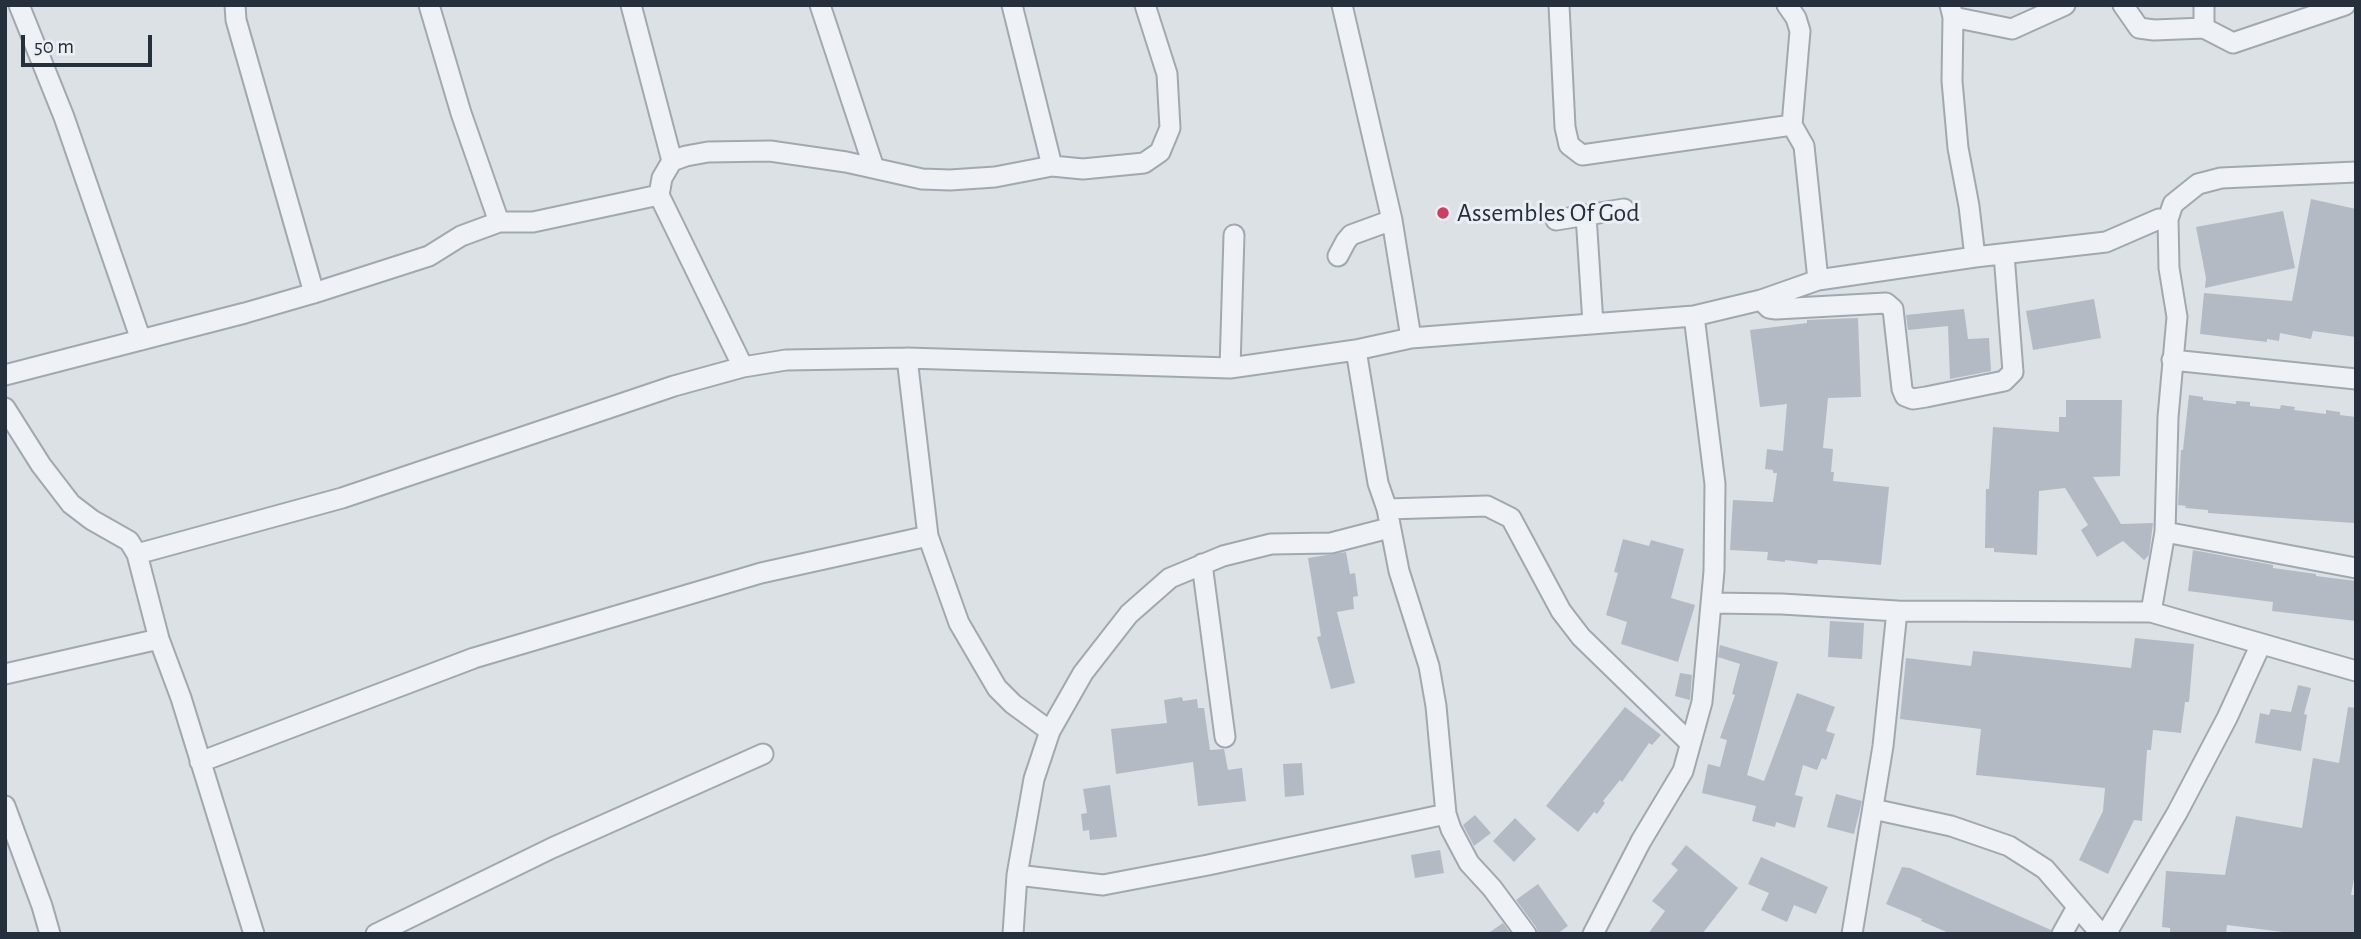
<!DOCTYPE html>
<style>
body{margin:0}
#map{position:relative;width:2361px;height:939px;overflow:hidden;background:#dce1e6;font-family:"Alegreya Sans",sans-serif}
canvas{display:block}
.frame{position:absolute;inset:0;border:7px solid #26303c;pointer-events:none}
.scale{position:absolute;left:21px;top:35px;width:131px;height:32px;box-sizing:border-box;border:4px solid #26303c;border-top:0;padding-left:9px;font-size:21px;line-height:24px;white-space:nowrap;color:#26303c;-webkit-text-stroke:5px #ebeff4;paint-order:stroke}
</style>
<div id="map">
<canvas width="2361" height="939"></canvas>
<div class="frame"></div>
<div class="scale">50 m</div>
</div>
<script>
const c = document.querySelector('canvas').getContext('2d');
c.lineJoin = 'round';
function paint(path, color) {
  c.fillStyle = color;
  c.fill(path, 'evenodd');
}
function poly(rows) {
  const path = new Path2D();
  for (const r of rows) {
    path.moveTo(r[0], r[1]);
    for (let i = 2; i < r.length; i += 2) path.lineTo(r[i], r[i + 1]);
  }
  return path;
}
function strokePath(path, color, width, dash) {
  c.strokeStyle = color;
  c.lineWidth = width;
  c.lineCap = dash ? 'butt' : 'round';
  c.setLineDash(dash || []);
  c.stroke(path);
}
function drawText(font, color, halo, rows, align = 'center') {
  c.font = font + ' "Alegreya Sans",sans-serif';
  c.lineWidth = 6;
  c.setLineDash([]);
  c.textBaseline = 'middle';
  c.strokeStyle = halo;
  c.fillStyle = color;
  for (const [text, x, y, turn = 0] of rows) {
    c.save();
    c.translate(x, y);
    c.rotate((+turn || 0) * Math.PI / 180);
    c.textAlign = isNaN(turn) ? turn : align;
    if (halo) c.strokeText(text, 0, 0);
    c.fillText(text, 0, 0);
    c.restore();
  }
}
const building = poly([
 [2311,199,2356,209,2356,337,2313,331,2311,339,2280,333,2279,341,2267,339,2267,342,2200,334,2204,293,2292,301],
 [2283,211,2295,268,2205,288,2206,278,2196,227],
 [2094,299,2101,338,2033,350,2026,311],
 [1964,309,1968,339,1989,338,1991,371,1950,379,1948,326,1908,330,1906,315],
 [1858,318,1861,397,1828,398,1823,448,1833,449,1831,472,1834,472,1833,481,1889,487,1881,565,1828,560,1818,560,1817,564,1785,560,1785,562,1767,560,1768,552,1730,550,1733,500,1773,502,1777,473,1773,473,1773,470,1765,469,1767,449,1783,451,1787,404,1760,407,1750,330,1807,323,1807,320],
 [2189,395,2203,397,2203,400,2236,404,2236,401,2250,402,2250,406,2280,409,2281,405,2295,407,2294,410,2326,414,2326,410,2340,412,2340,415,2356,417,2356,518,2354,523,2208,513,2208,510,2185,508,2186,506,2178,505,2181,450,2183,450],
 [2066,400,2122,400,2120,476,2093,477,2121,524,2153,523,2149,555,2144,560,2123,541,2097,557,2081,530,2088,525,2065,488,2039,491,2037,555,1994,552,1994,548,1985,548,1986,489,1989,489,1993,427,2059,432,2059,417,2066,417],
 [1623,539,1649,546,1651,540,1684,549,1671,598,1695,605,1678,662,1621,644,1627,622,1606,615,1618,573,1614,572],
 [2193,550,2273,565,2273,568,2316,574,2316,576,2356,581,2356,621,2272,611,2273,602,2188,591],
 [1346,552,1350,574,1355,573,1358,596,1353,597,1354,609,1337,612,1355,683,1331,689,1317,637,1321,636,1308,558],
 [1830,621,1864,623,1862,659,1828,657],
 [2135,638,2194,644,2189,702,2185,702,2181,733,2153,730,2151,750,2147,750,2142,821,2134,820,2108,874,2079,860,2103,811,2105,788,1976,775,1981,729,1900,719,1906,658,1971,666,1973,651,2131,668],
 [1720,645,1778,662,1747,775,1764,781,1797,693,1835,707,1826,731,1835,734,1826,760,1822,758,1817,770,1803,765,1795,795,1803,797,1795,828,1776,822,1775,827,1752,821,1756,806,1702,793,1708,764,1720,767,1727,740,1720,738,1735,695,1732,694,1740,664,1718,657],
 [1680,673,1692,675,1690,700,1675,696],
 [2298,685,2311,688,2304,714,2307,715,2301,751,2255,743,2260,713,2269,715,2271,709,2291,712],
 [1182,697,1183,701,1197,699,1198,708,1204,708,1210,750,1224,749,1228,770,1242,768,1246,801,1198,806,1193,762,1116,774,1111,729,1167,723,1164,700],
 [1625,707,1661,735,1652,745,1649,743,1622,782,1620,780,1603,801,1605,803,1597,814,1594,812,1578,832,1546,806],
 [2348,707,2356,708,2356,868,2351,895,2356,895,2356,934,2299,934,2227,925,2226,934,2170,934,2170,928,2162,927,2166,871,2225,875,2236,816,2302,828,2313,758,2339,763],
 [1302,763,1304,795,1285,797,1283,764],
 [1110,785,1117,837,1090,840,1089,830,1083,831,1081,814,1087,813,1083,789],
 [1836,794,1862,801,1854,834,1827,827],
 [1475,815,1491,833,1474,846,1463,825],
 [1515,818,1536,839,1514,862,1493,841],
 [1686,845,1738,888,1702,934,1648,934,1665,911,1652,901,1678,870,1671,864],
 [1440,850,1444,873,1415,878,1411,855],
 [1761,857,1828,887,1816,914,1794,905,1787,922,1761,910,1769,893,1748,884],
 [1902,867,1910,868,2051,930,2050,934,1951,934,1921,921,1922,919,1886,904],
 [1538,884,1568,926,1557,934,1538,934,1536,927,1516,900],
 [1503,923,1511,934,1487,934]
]);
const minor = poly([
 [19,5,64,117,141,340],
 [235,5,236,20,314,293],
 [429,5,461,113,499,222],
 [631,5,672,161],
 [820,5,874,168],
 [1012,5,1052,166],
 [1342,5,1392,220,1411,338],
 [1559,5,1565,127,1569,145,1582,155,1792,125],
 [1787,5,1796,18,1800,31,1792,125,1804,146,1818,280],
 [1950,5,1953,17,1952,81,1958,148,1969,206,1975,257],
 [2123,5,2139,28,2154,30,2204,28,2233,43,2345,5],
 [2204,5,2204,28],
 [1953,17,2012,29,2065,5],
 [1586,215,1593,324],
 [1556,220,1624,209],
 [1338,256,1346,241,1351,235,1392,220],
 [1761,300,1769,308,1776,309,1886,303,1893,309,1902,389,1905,396,1913,399,1926,397,2004,381,2013,372,2004,254],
 [1356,350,1378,483,1387,509,1399,571,1429,666,1436,706,1446,814,1451,829,1469,863,1492,888,1526,934],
 [907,358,928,536,959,623,997,688,1013,704,1050,731],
 [2172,360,2356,379],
 [743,367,659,195,662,178,672,161,686,156,708,152,770,151,846,162,922,179,950,180,995,177,1052,166,1083,169,1144,163,1160,152,1170,128,1167,74,1145,5],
 [1230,368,1234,235],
 [5,375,245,313,314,293,429,256,461,236,499,222,533,222,659,195],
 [5,408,41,465,71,504,92,520,129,541,137,554,159,639,181,698,254,934],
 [1387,509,1487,506,1511,518,1561,611,1581,637,1689,742],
 [2165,532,2356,568],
 [137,554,342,498,674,386,743,367,786,360,907,358,1230,368,1356,350,1411,338,1694,316,1761,300,1818,280,1975,257,2106,242,2159,219,2168,219],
 [1202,564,1225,737],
 [1711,603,1782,604,1897,611,2151,612,2356,671],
 [2151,612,2165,532,2168,417,2177,317,2169,268,2168,219,2173,204,2198,184,2221,178,2356,172],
 [5,674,159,639],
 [200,762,474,658,761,573,928,536],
 [5,806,42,906,50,934],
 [1873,809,1951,826,2009,846,2045,869,2101,934],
 [1017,875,1103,885,1208,865,1446,814],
 [376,934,552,848,763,754],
 [1013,934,1017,875,1034,779,1050,731,1083,673,1129,614,1170,578,1223,556,1271,544,1331,543,1389,528],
 [1593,934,1641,841,1683,771,1702,702,1714,571,1715,484,1694,316],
 [1852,934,1883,746,1897,611],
 [2062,934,2077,907],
 [2106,934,2177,813,2227,718,2261,644]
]);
const markers = [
 [1443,213,7,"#cd3f60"]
];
const poiNames = [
 ["Assembles Of God",1457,213]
];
paint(building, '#b3bac3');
strokePath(minor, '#a2a8b0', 23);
strokePath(minor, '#eef1f5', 19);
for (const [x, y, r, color] of markers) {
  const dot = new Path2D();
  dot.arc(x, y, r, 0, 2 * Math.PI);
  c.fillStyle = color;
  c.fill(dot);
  strokePath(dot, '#ebeff4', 2.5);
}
drawText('26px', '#26303c', '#ebeff4', poiNames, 'left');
</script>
